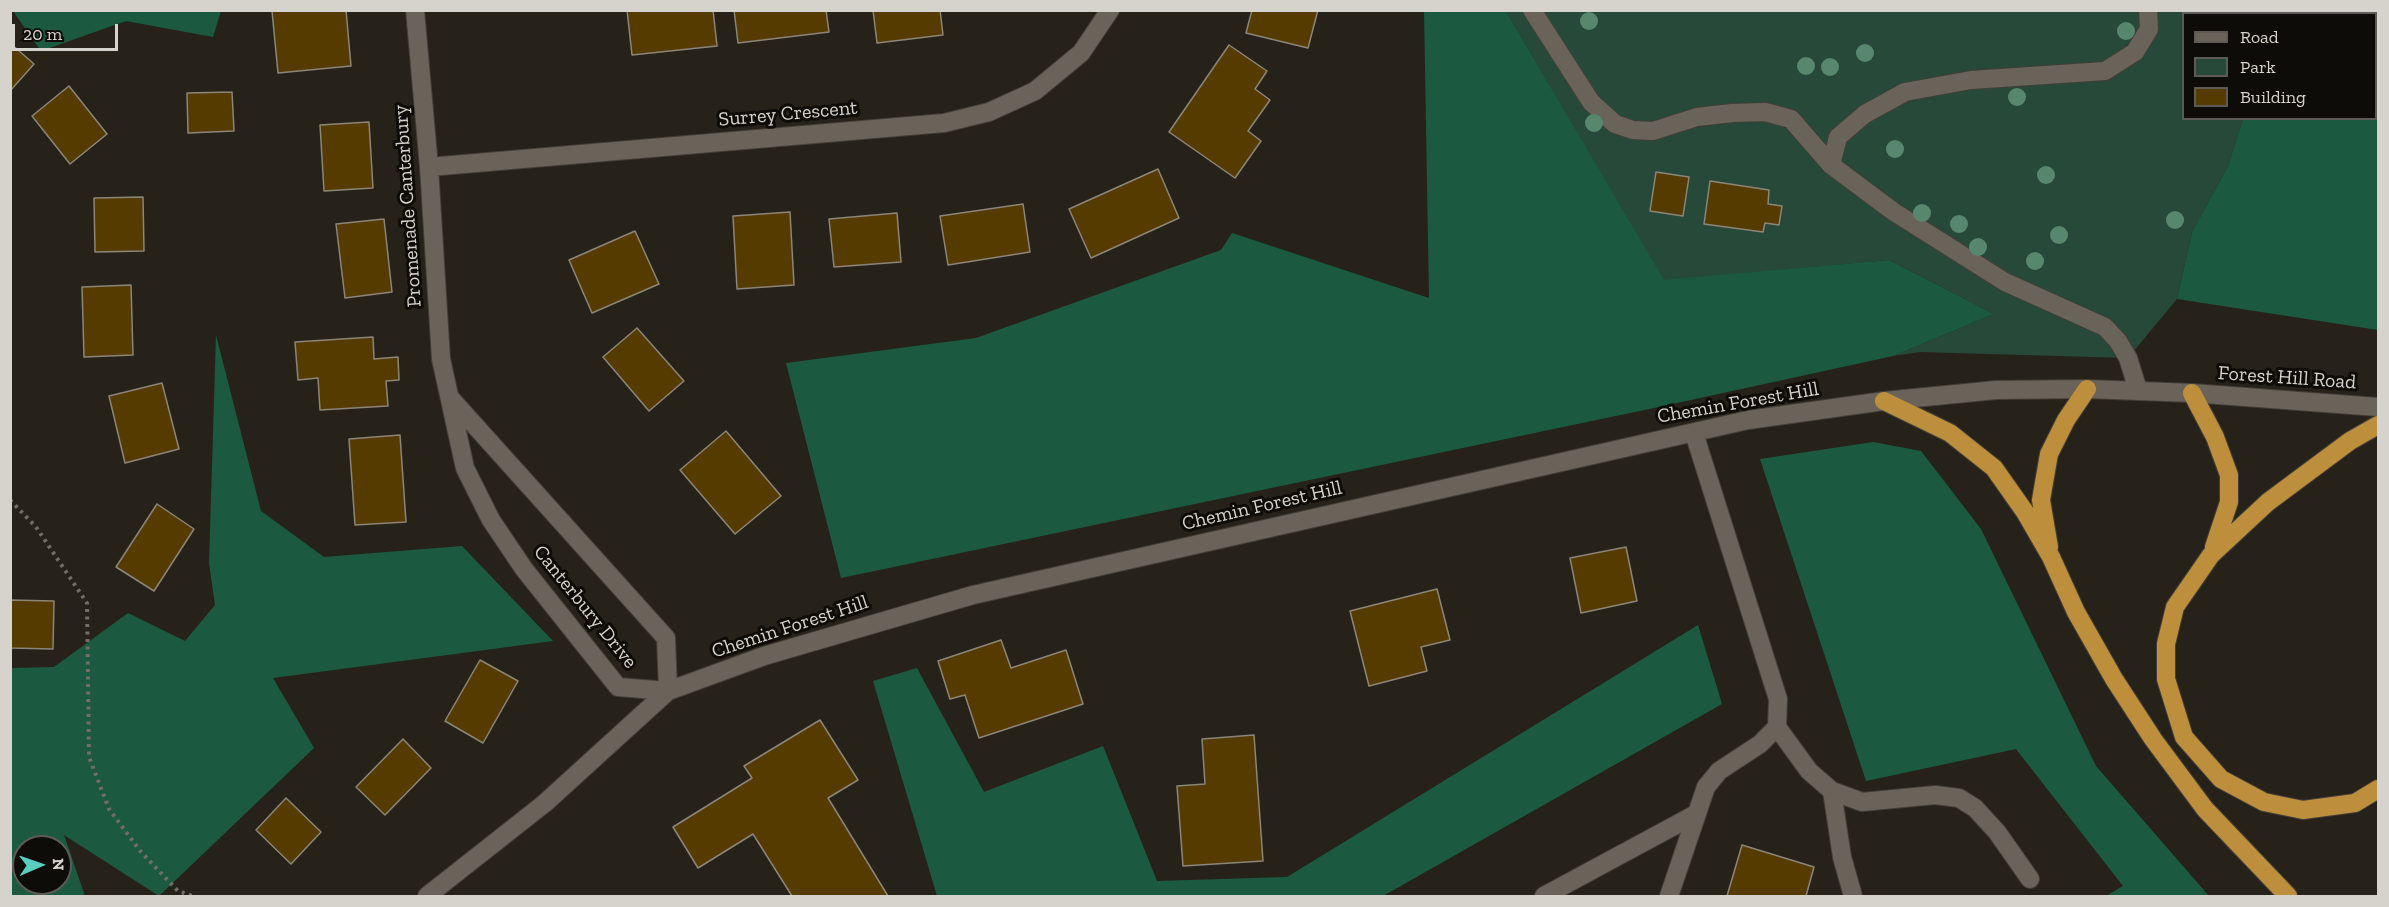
<!DOCTYPE html>
<style>
body{margin:0}
#map{position:relative;width:2389px;height:907px;overflow:hidden;background:#272219;font-family:"Zilla Slab",serif}
canvas{display:block}
.frame{position:absolute;inset:0;border:12px solid #d6d2cc;pointer-events:none}
.legend{position:absolute;left:2182px;top:12px;width:195px;height:108px;box-sizing:border-box;background:#0e0c08;border:2px solid #5e5b56;margin:0;padding:8px 10px;list-style:none;font-size:18px;color:#d6d2cc}
.legend li{display:flex;align-items:center;gap:12px;height:30px}
.legend b{width:30px;border:2px solid #5e5b56}
.north{position:absolute;left:12px;top:835px;width:60px;height:60px;box-sizing:border-box;background:#0e0c08;border:2px solid #5e5b56;border-radius:50%;rotate:88deg;font-size:16px;font-weight:700;line-height:24px;text-align:center;color:#d6d2cc}
.north::after{content:'';display:block;margin:auto;width:21px;height:27px;background:#59cebf;clip-path:polygon(50% 0,100% 100%,50% 72%,0 100%)}
.scale{position:absolute;left:12px;top:24px;width:106px;height:27px;box-sizing:border-box;border:3px solid #d6d2cc;border-top:0;padding-left:8px;font-size:18px;line-height:21px;white-space:nowrap;color:#d6d2cc;-webkit-text-stroke:4px #0e0c08;paint-order:stroke}
</style>
<div id="map">
<canvas width="2389" height="907"></canvas>
<div class="frame"></div>
<ul class="legend">
<li><b style="height:8px;background:#6a6359"></b>Road</li>
<li><b style="height:16px;background:#274939"></b>Park</li>
<li><b style="height:16px;background:#563b00"></b>Building</li>
</ul>
<div class="north">N</div>
<div class="scale">20 m</div>
</div>
<script>
const c = document.querySelector('canvas').getContext('2d');
c.lineJoin = 'round';
function paint(path, color) {
  c.fillStyle = color;
  c.fill(path, 'evenodd');
}
function poly(rows) {
  const path = new Path2D();
  for (const r of rows) {
    path.moveTo(r[0], r[1]);
    for (let i = 2; i < r.length; i += 2) path.lineTo(r[i], r[i + 1]);
  }
  return path;
}
function strokePath(path, color, width, dash) {
  c.strokeStyle = color;
  c.lineWidth = width;
  c.lineCap = dash ? 'butt' : 'round';
  c.setLineDash(dash || []);
  c.stroke(path);
}
function drawText(font, color, halo, rows, align = 'center') {
  c.font = font + ' "Zilla Slab",serif';
  c.lineWidth = 6;
  c.setLineDash([]);
  c.textBaseline = 'middle';
  c.strokeStyle = halo;
  c.fillStyle = color;
  for (const [text, x, y, turn = 0] of rows) {
    c.save();
    c.translate(x, y);
    c.rotate((+turn || 0) * Math.PI / 180);
    c.textAlign = isNaN(turn) ? turn : align;
    if (halo) c.strokeText(text, 0, 0);
    c.fillText(text, 0, 0);
    c.restore();
  }
}
const green = poly([
 [2276,10,2275,14,2184,14,2184,118,2243,119,2228,166,2192,232,2177,299,2128,358,1920,352,1893,356,1994,314,1889,260,1664,281,1506,11]
]);
const forest = poly([
 [1424,10,1506,11,1664,280,1889,260,1994,314,1893,356,1654,408,841,578,786,363,976,338,1221,250,1232,233,1429,298],
 [13,11,221,11,213,37,126,21,41,51],
 [2276,11,2378,11,2378,330,2177,299,2192,232,2228,166,2243,119,2376,118,2376,14,2275,13],
 [216,335,261,511,324,557,462,546,553,641,273,678,314,748,159,896,64,835,85,896,11,896,11,668,54,667,128,613,185,641,215,605,209,563],
 [24,847,60,847,60,883,24,883],
 [1873,442,1921,451,1981,529,2096,766,2209,896,2106,896,2123,886,2016,749,1866,781,1760,459],
 [1698,625,1722,704,1383,896,937,896,873,681,917,668,984,792,1103,746,1157,881,1287,877]
]);
const building = poly([
 [346,10,351,66,278,73,272,11,346,10],
 [627,10,713,10,717,46,632,55,627,10],
 [734,10,826,10,829,32,738,43,734,10],
 [873,10,940,10,943,35,877,43,873,10],
 [1252,10,1318,10,1308,48,1246,33,1252,10],
 [10,43,34,64,10,91,10,43],
 [1229,45,1267,71,1255,89,1270,100,1248,131,1261,141,1235,178,1169,132,1229,45],
 [69,86,107,134,70,164,32,116,69,86],
 [232,92,234,131,188,133,187,93,232,92],
 [369,122,373,188,324,191,320,125,369,122],
 [1158,169,1179,218,1091,258,1069,209,1158,169],
 [1656,172,1689,177,1683,216,1650,211,1656,172],
 [1710,181,1769,190,1768,204,1782,206,1779,225,1765,223,1763,232,1704,224,1710,181],
 [143,197,144,251,95,252,94,198,143,197],
 [1023,204,1030,252,948,265,940,216,1023,204],
 [790,212,794,285,737,289,733,216,790,212],
 [897,213,901,262,834,267,829,219,897,213],
 [384,219,392,292,345,298,336,224,384,219],
 [635,231,659,284,592,313,569,260,635,231],
 [131,285,133,355,84,357,82,287,131,285],
 [637,328,684,381,649,411,603,357,637,328],
 [373,337,374,359,398,357,399,380,386,381,388,406,320,410,318,378,298,380,295,342,373,337],
 [162,383,179,449,125,463,109,396,162,383],
 [726,431,781,496,735,534,680,470,726,431],
 [400,435,406,522,355,525,349,439,400,435],
 [157,504,194,529,154,591,116,567,157,504],
 [1626,547,1637,601,1581,613,1570,558,1626,547],
 [1437,589,1450,640,1421,647,1427,671,1369,686,1350,611,1437,589],
 [10,600,54,601,53,649,10,648,10,600],
 [1001,640,1011,668,1066,650,1083,704,979,738,965,695,950,699,938,661,1001,640],
 [480,660,518,681,483,743,445,721,480,660],
 [820,720,858,780,828,798,888,896,792,896,753,834,698,868,673,827,752,778,744,766,820,720],
 [1254,735,1263,861,1183,866,1177,786,1205,784,1202,739,1254,735],
 [403,739,431,768,385,815,356,787,403,739],
 [286,798,321,832,291,864,256,830,286,798],
 [1742,845,1814,867,1806,896,1727,896,1742,845]
]);
const path = poly([
 [10,500,36,527,87,603,89,757,109,809,141,852,178,891,193,896]
]);
const minor = poly([
 [415,10,429,167,441,359,465,468,491,520,524,569,618,687,668,691],
 [1532,10,1591,102,1615,124,1633,130,1653,131,1697,117,1732,113,1765,112,1791,119,1831,165,1894,212,2005,282,2105,327,2118,341,2128,358,2138,390],
 [1831,165,1838,137,1865,114,1905,92,1971,80,2105,71,2135,52,2149,29,2148,10],
 [429,167,944,123,989,112,1035,91,1081,53,1110,10],
 [452,400,666,638,668,691],
 [1777,727,1809,771,1832,791,1862,802,1935,795,1959,798,1975,808,1997,832,2030,879],
 [1832,791,1842,857,1853,896],
 [427,896,545,803,668,691,764,656,973,595,1748,420,1884,401,1996,390,2087,389,2192,393,2378,407],
 [1544,896,1696,814],
 [1669,896,1706,787,1719,771,1760,744,1777,727,1778,699,1694,433]
]);
const highway = poly([
 [2192,393,2215,437,2229,475,2229,502,2214,547],
 [1884,401,1950,433,1994,468,2025,512,2051,557,2076,612,2114,679,2153,739,2205,809,2288,896],
 [2378,425,2350,441,2268,502,2211,555,2175,607,2166,644,2166,679,2184,737,2221,779,2264,802,2303,810,2355,803,2378,789],
 [2049,547,2041,500,2049,454,2066,420,2087,389]
]);
const trees = [
 [1589,21],
 [2126,31],
 [1865,53],
 [1806,66],
 [1830,67],
 [2017,97],
 [1594,123],
 [1895,149],
 [2046,175],
 [1922,213],
 [2175,220],
 [1959,224],
 [2059,235],
 [1978,247],
 [2035,261]
];
const streetNames = [
 ["Surrey Crescent",788,114,-5],
 ["Promenade Canterbury",408,206,-94],
 ["Forest Hill Road",2287,378,4],
 ["Chemin Forest Hill",1738,403,-10],
 ["Chemin Forest Hill",1262,506,-13],
 ["Canterbury Drive",585,607,51],
 ["Chemin Forest Hill",790,627,-18]
];
paint(green, '#274939');
paint(forest, '#1b5a40');
paint(building, '#563b00');
strokePath(building, '#8c857a', 1.5);
strokePath(minor, '#433f38', 20);
strokePath(highway, '#433f38', 20);
strokePath(path, '#726d65', 4, [3, 4.5]);
strokePath(minor, '#6a6359', 18);
strokePath(highway, '#bd8e3c', 18);
c.fillStyle = '#57876c';
for (const [x, y] of trees) {
  c.beginPath();
  c.arc(x, y, 9, 0, 2 * Math.PI);
  c.fill();
}
drawText('20px', '#d6d2cc', '#0e0c08', streetNames);
</script>
